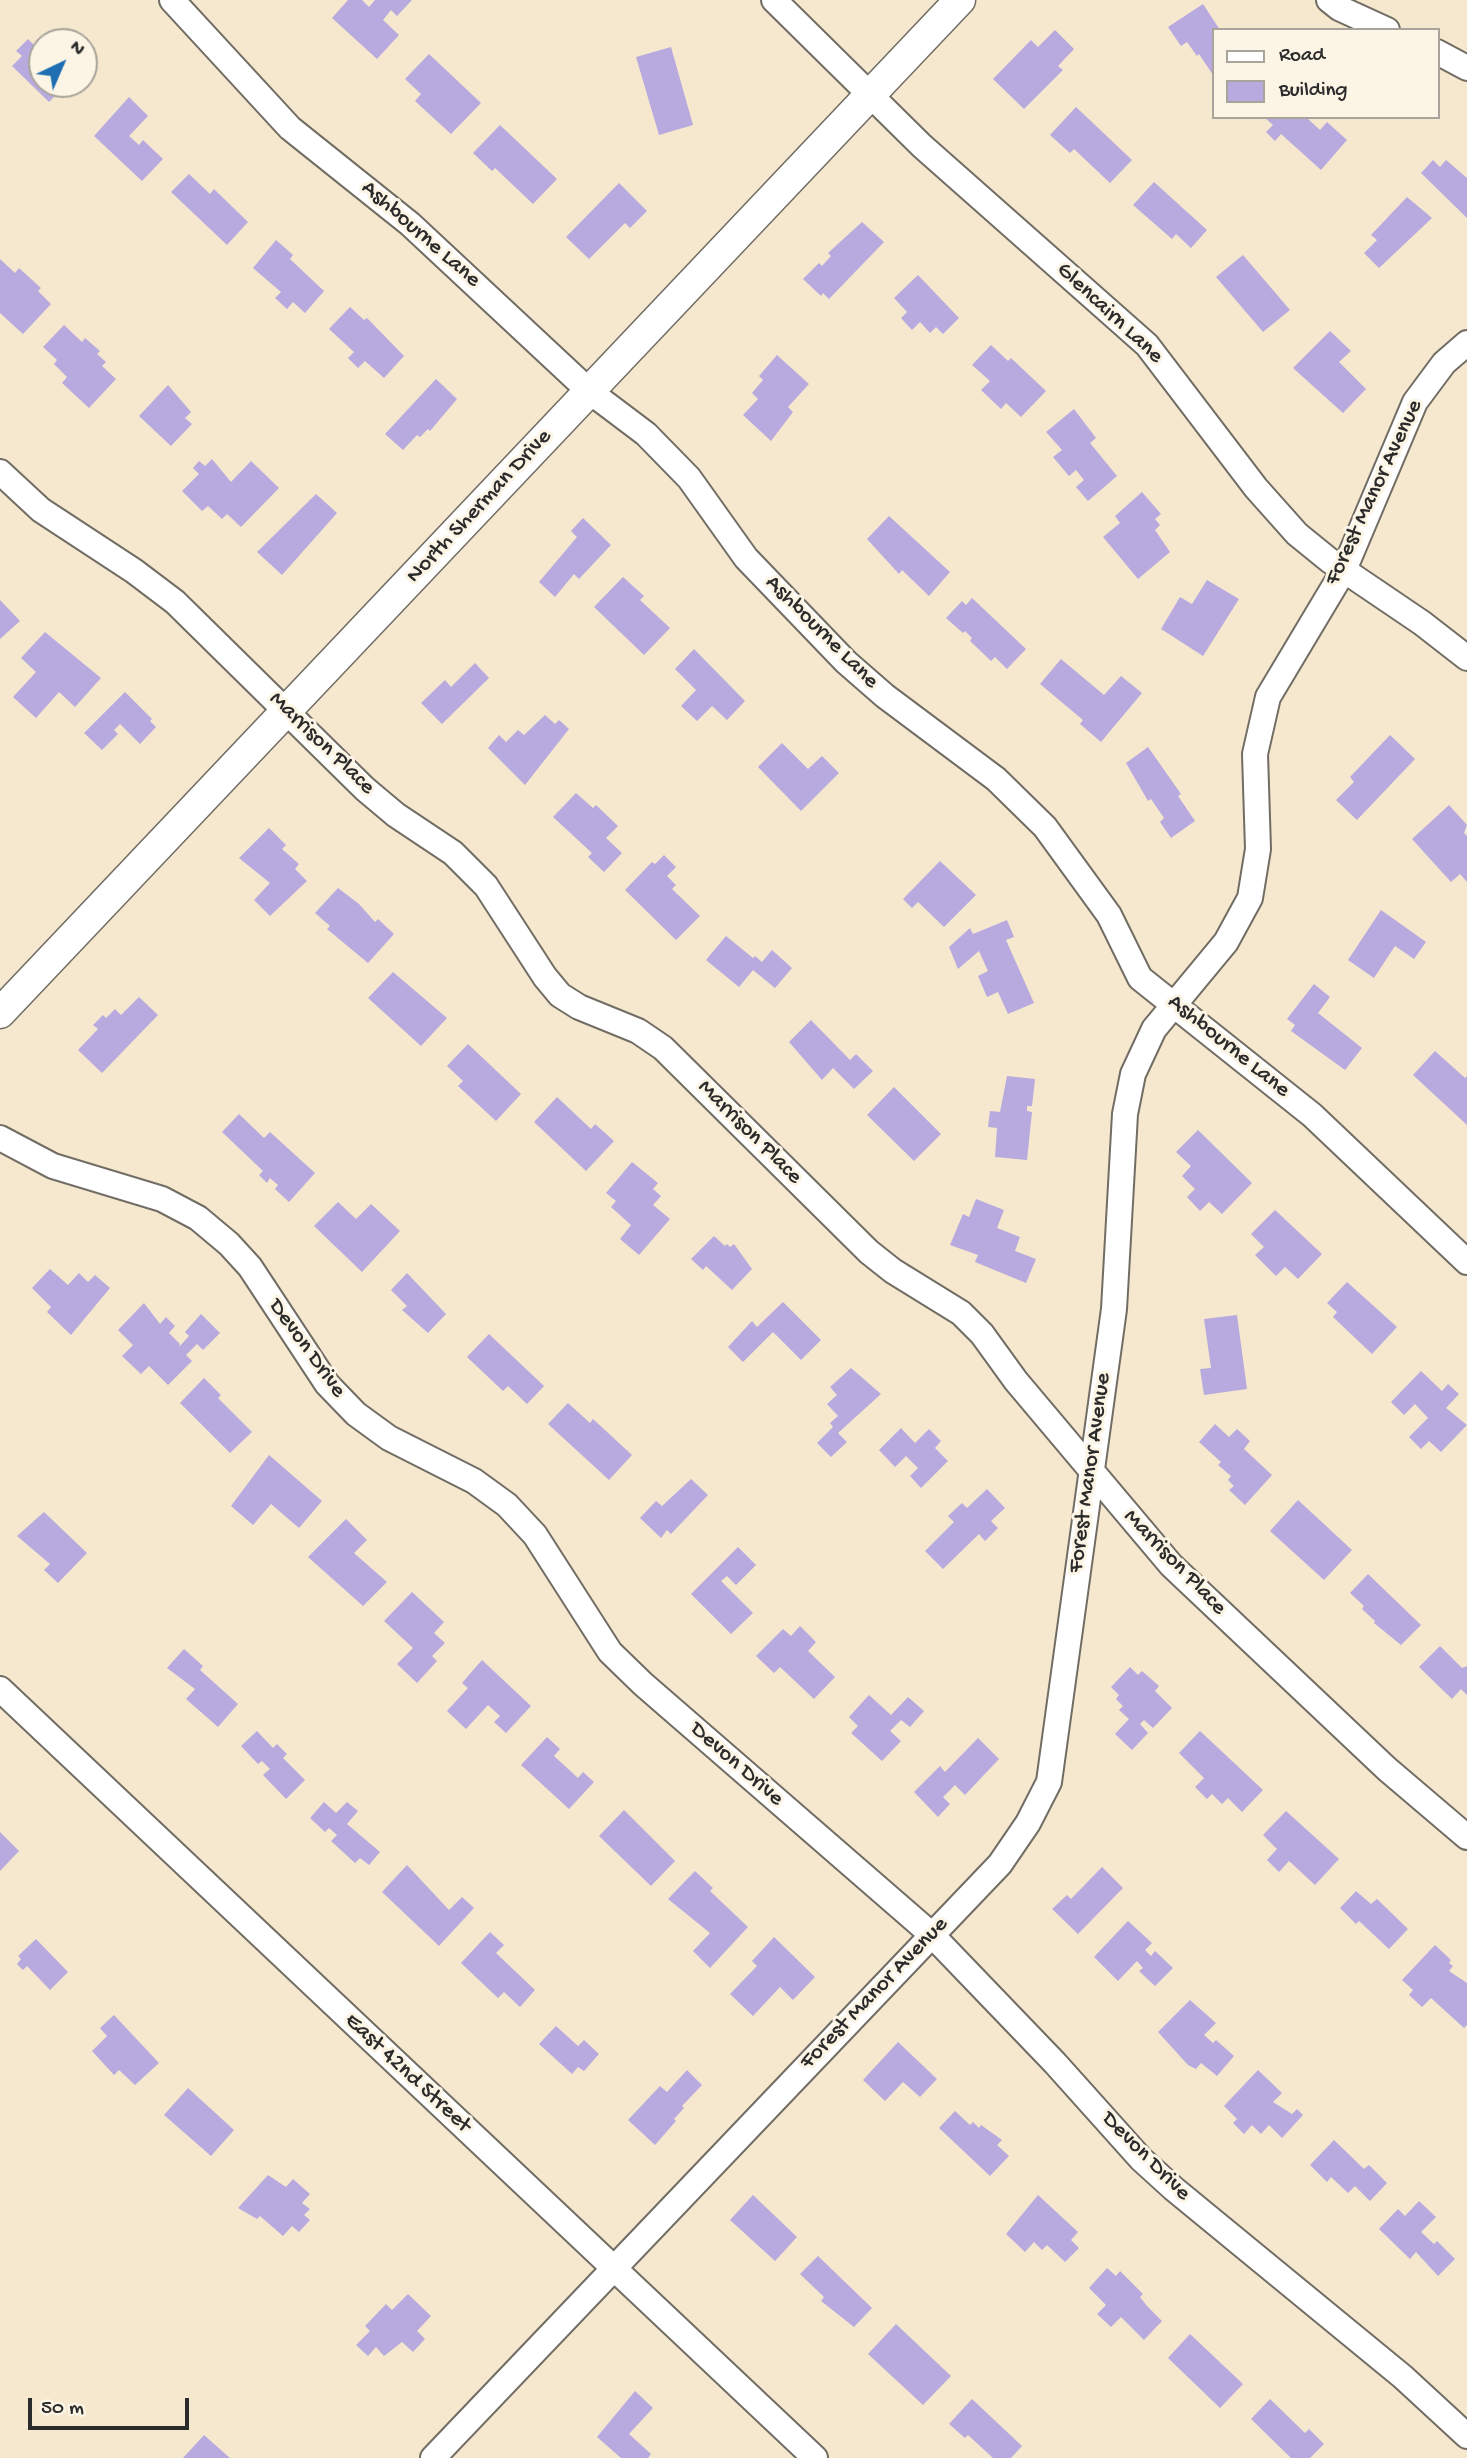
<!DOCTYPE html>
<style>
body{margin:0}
#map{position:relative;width:1467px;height:2458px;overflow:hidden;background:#f5e8ce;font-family:"Gochi Hand",sans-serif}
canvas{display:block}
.legend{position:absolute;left:1212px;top:28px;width:228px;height:91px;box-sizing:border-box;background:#fcf5e5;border:2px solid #a8a49b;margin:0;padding:9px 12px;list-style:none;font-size:21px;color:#2b2b2b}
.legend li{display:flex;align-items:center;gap:14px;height:35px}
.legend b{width:35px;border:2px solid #a8a49b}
.north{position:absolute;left:28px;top:28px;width:70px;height:70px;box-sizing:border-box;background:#fcf5e5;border:2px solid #a8a49b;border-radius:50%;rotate:44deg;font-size:19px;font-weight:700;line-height:28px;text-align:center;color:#2b2b2b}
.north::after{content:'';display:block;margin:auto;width:24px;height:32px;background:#1f6fb2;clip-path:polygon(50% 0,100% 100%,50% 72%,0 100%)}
.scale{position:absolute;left:28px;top:2398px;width:161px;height:32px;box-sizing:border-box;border:4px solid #2b2b2b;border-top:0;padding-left:9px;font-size:21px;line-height:24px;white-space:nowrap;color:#2b2b2b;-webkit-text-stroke:5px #fcf5e5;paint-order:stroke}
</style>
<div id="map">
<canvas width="1467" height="2458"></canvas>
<ul class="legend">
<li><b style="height:9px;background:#fff"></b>Road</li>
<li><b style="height:19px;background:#b8aade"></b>Building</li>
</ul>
<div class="north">N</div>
<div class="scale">50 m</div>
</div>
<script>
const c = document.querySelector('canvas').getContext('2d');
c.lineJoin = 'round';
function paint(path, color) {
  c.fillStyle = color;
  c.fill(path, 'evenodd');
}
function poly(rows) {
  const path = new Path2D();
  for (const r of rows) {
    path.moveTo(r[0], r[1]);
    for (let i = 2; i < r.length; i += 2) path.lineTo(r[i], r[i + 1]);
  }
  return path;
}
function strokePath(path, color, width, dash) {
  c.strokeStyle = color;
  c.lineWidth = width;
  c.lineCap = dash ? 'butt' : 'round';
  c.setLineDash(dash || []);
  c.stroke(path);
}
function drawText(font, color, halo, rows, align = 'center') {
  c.font = font + ' "Gochi Hand",sans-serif';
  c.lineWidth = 6;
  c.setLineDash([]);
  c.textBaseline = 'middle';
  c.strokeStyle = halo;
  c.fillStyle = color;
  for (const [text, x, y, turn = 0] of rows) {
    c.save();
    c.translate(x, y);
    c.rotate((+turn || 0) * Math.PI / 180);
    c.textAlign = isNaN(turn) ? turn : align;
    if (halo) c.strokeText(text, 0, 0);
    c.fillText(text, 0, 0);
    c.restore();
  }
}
const building = poly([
 [348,0,362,0,369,7,375,0,412,0,397,16,391,10,383,20,399,35,377,59,332,18],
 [1203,4,1220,30,1213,30,1213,75,1199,54,1197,56,1187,42,1181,46,1168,27],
 [1055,30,1074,49,1058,66,1063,70,1024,109,993,79,1031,40,1038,47],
 [28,39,42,53,42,84,67,84,49,102,12,66,22,56,16,51],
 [671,47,693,125,659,135,636,57],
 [429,54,481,103,451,134,415,101,421,94,405,79],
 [129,97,148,116,129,136,139,145,143,140,163,159,142,181,94,136],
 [1076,107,1132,160,1110,183,1074,149,1070,153,1050,135],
 [1264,117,1310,117,1308,119,1320,130,1327,122,1347,140,1321,170,1281,134,1275,141,1266,132,1273,125],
 [500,125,557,179,533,204,495,168,492,171,473,153],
 [1433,160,1440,167,1446,160,1467,178,1467,218,1421,173],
 [189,174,210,194,214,189,248,222,227,245,171,192],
 [1154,182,1207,230,1191,248,1176,234,1172,239,1133,205],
 [619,183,647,211,630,228,625,223,589,259,566,237],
 [1407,197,1432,218,1379,268,1364,253,1377,240,1371,235],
 [862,222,884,242,829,299,823,293,821,296,803,279,819,263,822,266,831,256,828,253],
 [276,240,293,255,290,259,324,291,305,313,293,302,287,309,275,298,281,292,253,268],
 [1243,255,1290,310,1263,332,1216,277],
 [0,259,15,273,19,268,41,288,38,291,51,304,23,334,0,313],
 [918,275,959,318,943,334,936,327,930,333,920,322,912,330,901,318,907,312,894,298],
 [350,307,364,320,367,318,404,356,384,378,365,361,358,368,348,358,354,352,329,329],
 [64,325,82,342,85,338,100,351,97,354,106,362,102,366,116,379,89,408,62,383,67,377,54,364,57,360,43,347],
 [1330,331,1351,351,1339,362,1366,389,1343,413,1293,368],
 [991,345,1008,361,1011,358,1046,391,1021,417,1006,403,1001,409,981,390,990,381,972,365],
 [777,355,809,384,788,407,793,412,771,441,743,415,758,399,752,393,763,380,759,376],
 [436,379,457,399,430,431,428,429,420,437,417,435,403,450,385,434],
 [168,385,191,412,185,418,192,424,171,446,139,416],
 [1074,409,1096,438,1090,443,1117,476,1088,501,1076,487,1084,480,1076,470,1069,476,1053,457,1062,450,1046,432],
 [212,459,231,482,251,461,279,488,241,527,227,514,222,519,208,506,202,511,182,491,199,474,193,468,199,461,205,466],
 [1142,492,1161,514,1155,519,1160,525,1155,530,1170,552,1138,579,1103,537,1120,523,1115,516],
 [316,494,337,513,282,575,257,552],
 [889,516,950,572,929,596,902,570,899,574,867,539],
 [583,518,611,545,579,579,574,574,555,597,539,582,577,537,571,531],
 [623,577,644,596,640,600,670,628,644,655,594,607],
 [1207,580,1239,599,1203,656,1161,629,1180,597,1192,604],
 [972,598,1026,649,1007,669,995,657,991,661,970,641,972,638,965,631,963,633,946,618,962,601,966,605],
 [0,600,20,621,0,639],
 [45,632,101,678,75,707,59,692,36,718,13,697,36,672,21,658],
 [694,649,745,701,727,720,712,706,697,721,681,706,696,690,675,669],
 [1061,659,1104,695,1121,676,1142,693,1101,742,1080,724,1083,720,1040,684],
 [475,663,489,678,442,724,421,703,445,680,451,687],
 [125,692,152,719,150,721,156,727,140,744,120,724,114,730,118,734,102,750,84,733],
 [545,715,555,724,559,720,569,729,525,785,488,748,499,735,506,742,518,730,524,735],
 [1390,735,1415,759,1357,820,1336,800,1354,782,1350,777],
 [782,743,808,769,822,756,839,773,801,811,758,767],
 [1148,747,1181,794,1178,796,1195,821,1171,838,1160,822,1164,818,1151,799,1148,801,1126,763],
 [576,793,593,808,596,805,618,826,606,838,622,853,604,872,588,857,592,853,553,817],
 [1449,805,1467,825,1464,833,1467,836,1467,882,1460,874,1451,882,1412,839],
 [269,828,286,845,282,849,299,864,295,869,307,881,270,916,254,900,270,883,239,858],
 [664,855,676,867,667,876,676,885,672,889,700,916,676,940,625,890,652,862,655,864],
 [940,861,976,895,944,927,918,902,912,908,903,899],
 [338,888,359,904,375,922,378,919,394,934,368,963,327,929,330,926,315,913],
 [1381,910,1426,942,1414,959,1395,946,1374,978,1348,960],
 [1007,920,1014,937,1006,940,1034,1003,1008,1014,998,992,987,997,978,976,988,971,979,951,958,969,949,947,970,928,973,934],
 [726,936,753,958,755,956,762,962,772,950,792,968,775,988,753,970,739,987,706,960],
 [393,972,447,1018,421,1046,368,998],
 [1314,984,1330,997,1318,1013,1362,1048,1345,1070,1291,1031,1295,1025,1287,1019],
 [139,997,158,1015,102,1073,78,1050,98,1029,93,1025,103,1015,106,1018,115,1009,121,1015],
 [811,1020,850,1060,856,1054,873,1071,854,1089,833,1068,822,1080,789,1042],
 [468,1044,521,1094,496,1121,458,1086,463,1081,447,1066],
 [1435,1051,1465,1078,1467,1076,1467,1125,1413,1075],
 [1007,1076,1035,1079,1032,1106,1027,1106,1027,1111,1032,1112,1027,1160,995,1157,997,1128,988,1127,990,1111,1000,1112],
 [894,1087,941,1134,914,1161,867,1115],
 [557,1097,591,1129,595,1124,614,1141,586,1171,534,1122],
 [239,1114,264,1138,270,1132,315,1173,289,1202,275,1189,278,1185,270,1178,267,1183,259,1175,263,1171,222,1132],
 [1198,1130,1252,1183,1222,1214,1209,1202,1200,1211,1187,1197,1195,1189,1182,1176,1191,1166,1176,1152],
 [632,1162,658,1183,653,1189,661,1196,653,1205,670,1219,639,1255,620,1239,631,1225,611,1207,616,1201,606,1193],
 [976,1199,1004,1210,997,1228,1020,1237,1015,1251,1036,1259,1026,1283,975,1262,978,1255,950,1245,963,1214,969,1217],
 [338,1202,356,1219,371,1204,400,1231,362,1272,314,1226],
 [1275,1210,1322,1254,1298,1279,1285,1267,1276,1276,1255,1255,1264,1247,1251,1234],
 [714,1236,725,1246,727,1244,730,1247,734,1244,752,1269,732,1290,706,1266,703,1270,691,1259],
 [50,1269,68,1285,79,1273,88,1282,95,1275,110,1288,71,1335,47,1312,51,1307,32,1288],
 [407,1273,446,1314,428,1333,402,1310,407,1306,391,1290],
 [1347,1282,1397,1327,1372,1354,1333,1317,1337,1312,1327,1303],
 [783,1302,821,1340,801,1360,773,1332,743,1362,728,1347,752,1321,757,1327],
 [144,1303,160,1324,166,1317,175,1326,169,1333,180,1344,179,1347,189,1336,185,1332,201,1314,220,1333,203,1350,197,1344,186,1355,192,1361,168,1385,149,1366,141,1374,122,1356,133,1345,118,1330],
 [1237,1315,1247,1389,1204,1395,1200,1369,1211,1368,1204,1319],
 [489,1334,544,1386,527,1404,508,1386,503,1391,467,1357],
 [851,1368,881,1394,838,1433,847,1442,831,1457,817,1443,833,1427,830,1423,838,1416,827,1404,837,1395,830,1387],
 [1421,1371,1442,1391,1448,1384,1459,1394,1446,1408,1467,1425,1441,1452,1429,1441,1421,1449,1409,1437,1428,1418,1415,1404,1404,1415,1391,1402],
 [204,1378,221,1395,218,1398,252,1432,230,1453,180,1403],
 [568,1403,590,1423,593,1419,632,1455,609,1480,548,1424],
 [1215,1424,1229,1437,1237,1429,1250,1441,1244,1449,1272,1475,1245,1505,1229,1490,1234,1486,1228,1480,1231,1476,1218,1465,1221,1462,1199,1442],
 [901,1428,915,1443,929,1429,941,1441,935,1448,948,1461,921,1488,910,1476,918,1468,906,1456,895,1467,879,1450],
 [269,1455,322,1501,299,1528,271,1504,253,1525,231,1506],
 [691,1479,708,1495,671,1534,667,1530,661,1538,640,1518,656,1501,662,1506],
 [987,1489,1005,1508,991,1521,998,1528,985,1541,979,1534,943,1569,925,1551,954,1522,948,1516,962,1503,967,1508],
 [1298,1500,1352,1550,1324,1580,1270,1531],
 [44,1512,87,1553,58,1583,44,1570,50,1564,17,1536],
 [346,1519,367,1540,354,1553,387,1582,363,1606,308,1557],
 [738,1547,756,1565,736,1585,727,1576,721,1581,753,1613,731,1634,691,1594],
 [1368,1574,1421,1625,1401,1645,1374,1623,1375,1621,1362,1609,1364,1606,1350,1593],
 [412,1592,444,1622,434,1633,445,1643,432,1656,437,1661,417,1683,397,1664,413,1648,384,1621],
 [800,1626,816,1642,808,1651,835,1677,814,1699,780,1667,774,1673,756,1656,783,1629,791,1636],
 [1440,1646,1462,1668,1467,1666,1467,1695,1461,1689,1452,1699,1419,1667],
 [184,1649,203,1666,200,1670,238,1704,218,1727,186,1699,195,1689,167,1668],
 [482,1660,531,1706,506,1733,494,1722,500,1716,488,1705,466,1729,447,1711,468,1688,462,1683],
 [1130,1667,1138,1675,1142,1671,1159,1686,1155,1691,1172,1708,1153,1728,1144,1720,1140,1724,1148,1733,1132,1750,1115,1734,1129,1719,1119,1710,1123,1706,1116,1699,1119,1695,1111,1687],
 [869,1695,891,1715,908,1697,924,1711,910,1727,901,1720,890,1731,901,1741,882,1761,851,1733,858,1726,849,1717],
 [257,1731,273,1748,277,1744,287,1754,283,1758,305,1780,286,1799,263,1775,270,1769,262,1761,258,1764,241,1746],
 [1200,1731,1263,1790,1242,1812,1228,1798,1222,1804,1212,1794,1207,1799,1195,1787,1204,1778,1179,1753],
 [547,1737,560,1749,554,1756,578,1778,583,1772,594,1782,569,1809,521,1765],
 [978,1738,999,1759,965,1795,955,1785,943,1797,950,1804,938,1817,914,1792,940,1766,945,1772],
 [324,1802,336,1813,347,1802,358,1811,347,1824,380,1852,369,1865,360,1858,355,1863,331,1841,337,1835,329,1828,325,1832,310,1818],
 [624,1810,675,1861,651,1886,599,1836],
 [1286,1811,1339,1859,1315,1885,1289,1861,1279,1872,1267,1860,1277,1849,1263,1835],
 [0,1832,19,1851,0,1871],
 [407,1865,449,1910,462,1897,474,1908,439,1946,382,1892],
 [1102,1867,1123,1888,1078,1934,1052,1909,1067,1895,1071,1899],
 [695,1871,713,1888,710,1891,748,1927,710,1968,693,1951,710,1933,668,1899],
 [1356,1891,1371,1904,1377,1899,1408,1929,1389,1949,1359,1921,1356,1924,1340,1908],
 [1128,1921,1152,1943,1145,1950,1151,1956,1155,1951,1173,1968,1155,1986,1139,1971,1143,1968,1137,1961,1118,1981,1094,1957],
 [490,1932,504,1945,496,1953,535,1990,520,2007,504,1992,498,1998,461,1963],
 [774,1937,815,1977,793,2000,780,1987,753,2016,730,1994,757,1966,752,1961],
 [36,1939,68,1972,50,1990,27,1966,23,1970,17,1964,21,1959,18,1956],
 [1435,1945,1451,1960,1449,1963,1453,1966,1449,1971,1467,1983,1467,2025,1464,2028,1431,1998,1422,2007,1409,1995,1413,1990,1402,1980],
 [1190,2000,1216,2023,1204,2035,1213,2043,1216,2040,1234,2056,1217,2076,1201,2063,1196,2069,1188,2065,1158,2032],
 [114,2015,159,2063,135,2085,119,2070,114,2075,92,2051,107,2036,100,2028],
 [556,2026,578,2046,584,2040,599,2054,584,2071,578,2067,572,2074,539,2044],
 [898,2042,937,2079,920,2097,903,2082,885,2101,863,2080],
 [687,2070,702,2085,682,2106,684,2108,674,2119,676,2121,655,2145,628,2120,660,2086,667,2092],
 [1258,2070,1282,2093,1273,2102,1292,2114,1297,2109,1303,2115,1282,2138,1269,2125,1261,2134,1252,2125,1244,2134,1233,2123,1237,2119,1224,2106],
 [188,2088,234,2130,211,2156,164,2115],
 [955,2111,970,2125,973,2122,979,2128,981,2125,1002,2140,997,2145,1009,2156,990,2176,939,2128],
 [1334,2140,1364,2169,1369,2165,1387,2183,1370,2201,1355,2186,1348,2193,1331,2177,1327,2182,1310,2165],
 [268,2175,286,2187,293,2179,310,2194,302,2203,310,2209,304,2215,310,2220,299,2232,292,2226,283,2236,260,2216,257,2219,238,2208],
 [753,2195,797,2237,775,2261,730,2220],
 [1038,2195,1078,2232,1071,2240,1079,2248,1065,2262,1047,2245,1042,2250,1034,2242,1025,2252,1006,2234],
 [1419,2201,1436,2217,1421,2232,1434,2244,1437,2241,1455,2259,1438,2276,1416,2252,1410,2259,1379,2229,1398,2209,1405,2216],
 [818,2256,872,2308,854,2327,821,2301,824,2297,800,2274],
 [1107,2268,1116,2276,1120,2271,1143,2294,1140,2297,1147,2306,1162,2321,1144,2340,1121,2317,1111,2327,1097,2314,1106,2305,1089,2288],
 [408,2294,431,2316,417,2331,425,2339,413,2352,402,2342,384,2356,376,2347,368,2356,356,2345,370,2331,365,2326,386,2304,392,2310],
 [896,2324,951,2376,923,2405,868,2354],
 [1190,2334,1243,2384,1220,2408,1168,2358],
 [635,2391,653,2408,629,2434,651,2454,648,2458,621,2458,597,2437],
 [972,2399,1022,2446,1011,2458,993,2458,968,2435,965,2438,949,2424],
 [1270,2399,1305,2433,1309,2429,1324,2444,1310,2458,1291,2458,1251,2419],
 [204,2435,230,2458,183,2458]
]);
const minor = poly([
 [172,0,290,128,410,224,589,391,646,434,689,478,746,558,846,662,885,696,996,779,1045,827,1109,915,1140,978,1312,1115,1467,1262],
 [774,0,922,146,1147,345,1256,488,1297,534,1329,560,1422,623,1467,658],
 [1329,0,1339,8,1387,30],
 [1437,52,1467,68],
 [0,472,41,510,134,571,175,602,365,789,396,815,453,853,486,886,545,977,560,995,579,1007,638,1031,663,1048,869,1252,893,1271,961,1313,982,1334,1016,1381,1171,1565,1387,1769,1467,1837],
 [0,1138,53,1166,162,1199,198,1218,229,1244,250,1267,327,1384,356,1414,389,1438,474,1481,507,1505,535,1535,610,1652,643,1684,931,1934,1055,2063,1141,2159,1174,2189,1403,2377,1467,2436],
 [0,1689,815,2458],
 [433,2458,1000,1864,1028,1823,1049,1782,1114,1309,1125,1114,1133,1074,1154,1029,1226,942,1250,898,1258,849,1255,754,1268,697,1344,570,1415,402,1444,363,1467,343]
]);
const major = poly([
 [0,1013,960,0]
]);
const streetNames = [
 ["Ashbourne Lane",420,235,41],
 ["Glencairn Lane",1109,314,43],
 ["Forest Manor Avenue",1375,493,-65],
 ["North Sherman Drive",480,507,-47],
 ["Ashbourne Lane",821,633,45],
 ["Marrison Place",321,744,44],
 ["Ashbourne Lane",1228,1047,39],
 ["Marrison Place",749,1133,45],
 ["Devon Drive",306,1349,54],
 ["Forest Manor Avenue",1091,1473,-82],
 ["Marrison Place",1174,1563,46],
 ["Devon Drive",736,1765,41],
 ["Forest Manor Avenue",875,1994,-46],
 ["East 42nd Street",407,2074,43],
 ["Devon Drive",1145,2157,45]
];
paint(building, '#b8aade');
strokePath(minor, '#726d64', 28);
strokePath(major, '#726d64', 33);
strokePath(minor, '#fff', 24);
strokePath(major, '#fff', 30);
drawText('23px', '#2b2b2b', '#fcf5e5', streetNames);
</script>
